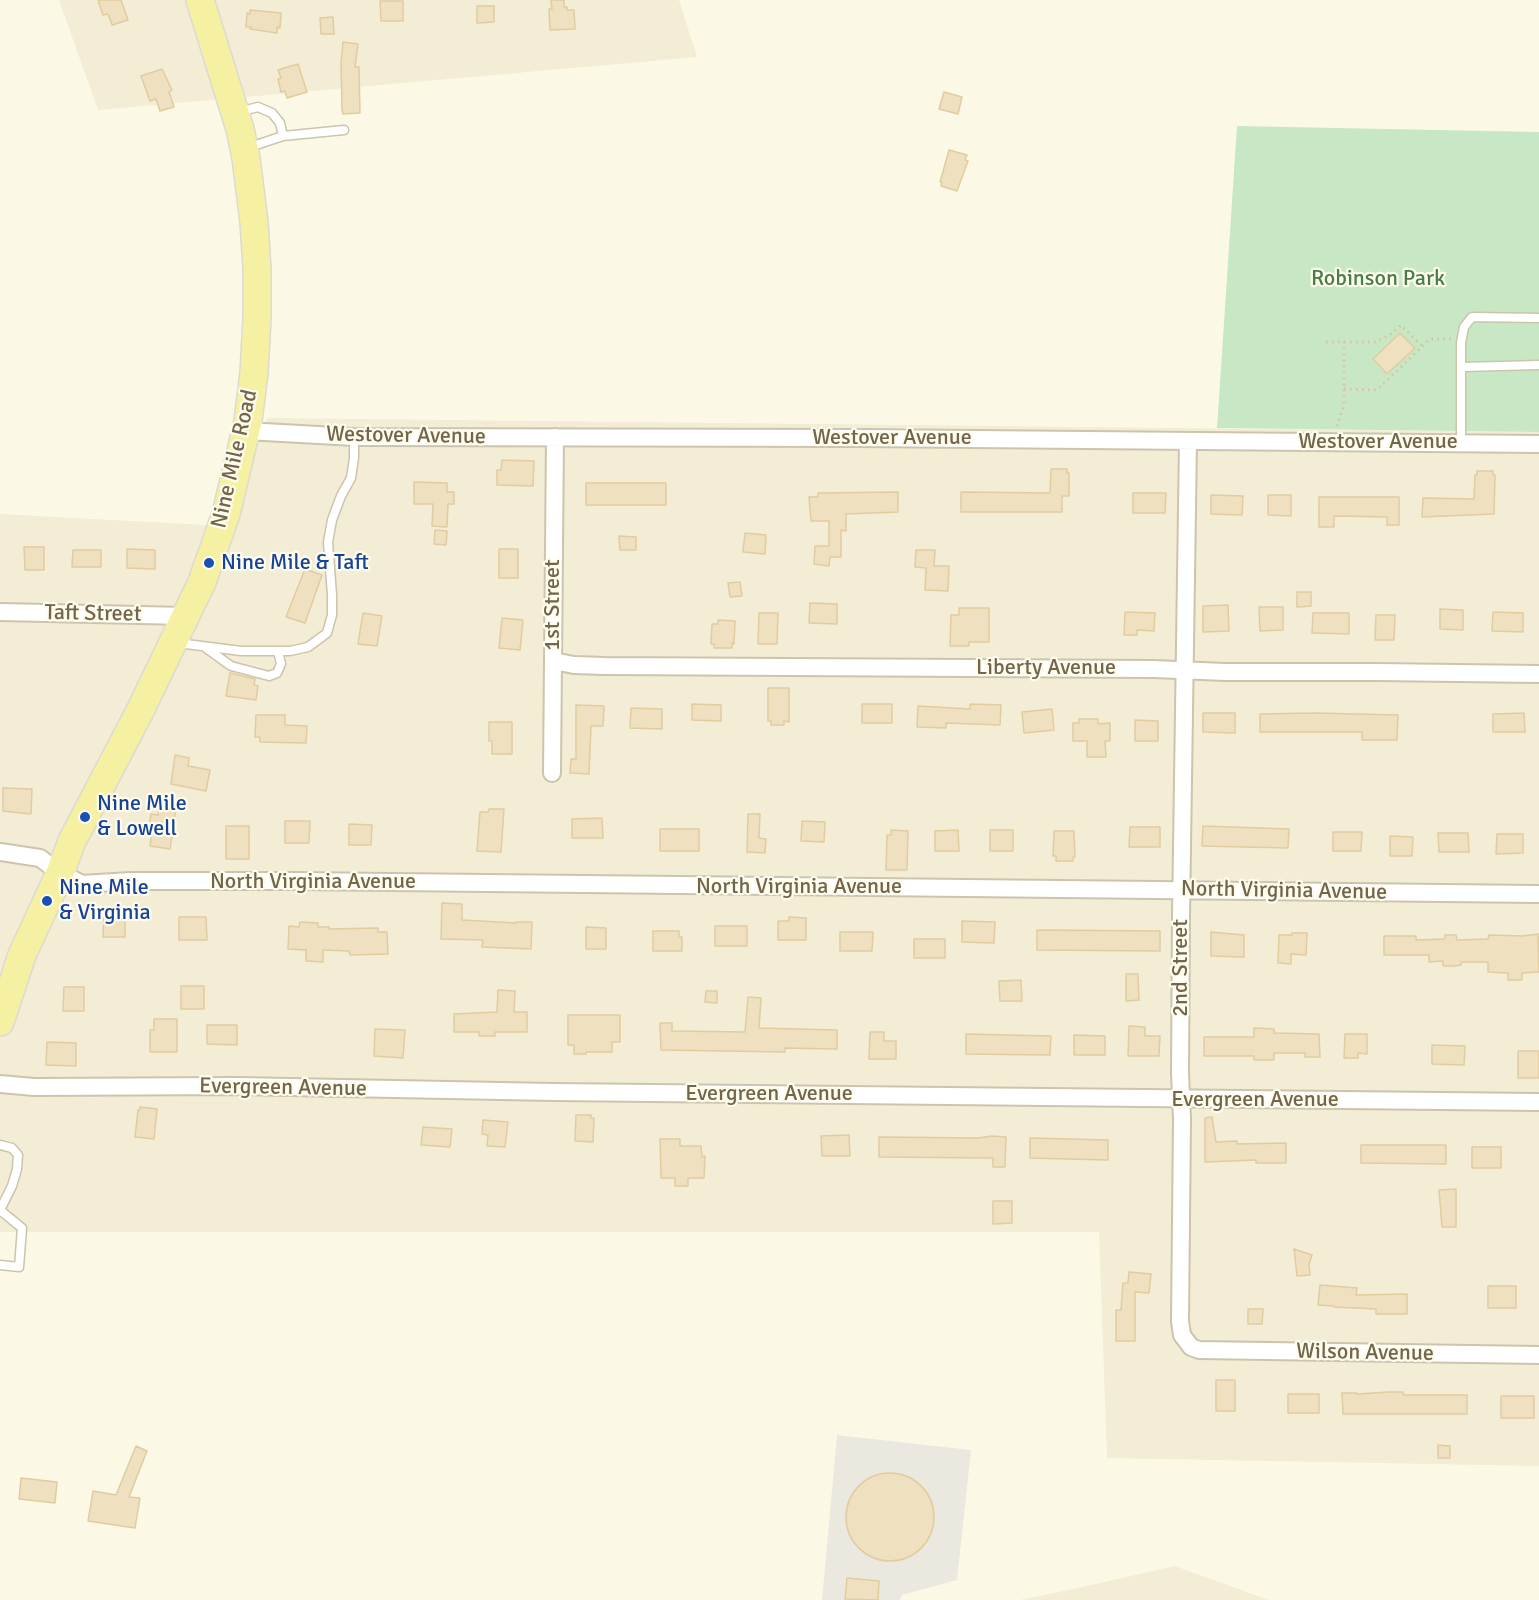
<!DOCTYPE html>
<style>
body{margin:0}
canvas{display:block;background:#fbf9e6}
</style>
<canvas width="1539" height="1600"></canvas>
<script>
const c = document.querySelector('canvas').getContext('2d');
c.lineJoin = 'round';
function paint(path, color) {
  c.fillStyle = color;
  c.fill(path, 'evenodd');
}
function poly(rows) {
  const path = new Path2D();
  for (const r of rows) {
    if (r.length === 3) {
      path.moveTo(r[0] + r[2], r[1]);
      path.arc(r[0], r[1], r[2], 0, 2 * Math.PI);
      continue;
    }
    path.moveTo(r[0], r[1]);
    for (let i = 2; i < r.length; i += 2) path.lineTo(r[i], r[i + 1]);
  }
  return path;
}
function strokePath(path, color, width, dash) {
  c.strokeStyle = color;
  c.lineWidth = width;
  c.lineCap = dash ? 'butt' : 'round';
  c.setLineDash(dash || []);
  c.stroke(path);
}
function drawText(font, color, halo, rows, align = 'center') {
  c.font = font + ' Signika,sans-serif';
  c.lineWidth = 4.5;
  c.setLineDash([]);
  c.textBaseline = 'middle';
  c.strokeStyle = halo;
  c.fillStyle = color;
  for (const [text, x, y, turn = 0] of rows) {
    c.save();
    c.translate(x, y);
    c.rotate((+turn || 0) * Math.PI / 180);
    c.textAlign = isNaN(turn) ? turn : align;
    if (halo) c.strokeText(text, 0, 0);
    c.fillText(text, 0, 0);
    c.restore();
  }
}
const residential = poly([
 [59,0,679,0,697,57,98,110],
 [268,418,1539,432,1539,1466,1107,1458,1099,1232,0,1232,0,514,206,525],
 [1175,1566,1269,1600,1020,1600,1073,1589]
]);
const industrial = poly([
 [837,1435,971,1450,957,1580,902,1595,900,1600,822,1600]
]);
const green = poly([
 [1237,126,1539,132,1539,432,1217,428]
]);
const building = poly([
 [98,0,121,0,128,20,112,25,108,14,103,15,98,0],
 [551,0,564,0,564,7,567,7,567,10,574,10,575,29,550,30,549,9,552,9,551,0],
 [380,1,403,1,403,21,381,21,380,1],
 [477,6,494,6,494,22,477,23,477,6],
 [250,10,281,13,280,28,277,27,277,33,250,29,251,27,246,27,247,13,250,14,250,10],
 [333,17,334,34,321,34,320,18,333,17],
 [343,42,358,44,355,67,359,67,360,113,343,114,342,110,341,63,343,42],
 [298,64,307,92,287,98,285,91,281,92,278,79,281,78,278,70,298,64],
 [162,69,172,90,169,92,174,107,160,111,156,99,150,101,141,76,162,69],
 [944,92,962,97,958,114,939,109,944,92],
 [949,150,967,155,965,160,968,161,957,191,941,186,942,182,940,182,949,150],
 [1400,333,1415,348,1387,374,1373,359,1400,333],
 [502,460,534,461,533,486,497,485,497,470,501,470,502,460],
 [1051,469,1067,469,1067,473,1069,473,1069,496,1062,496,1062,512,961,512,961,492,1050,493,1051,469],
 [1477,471,1493,471,1493,475,1495,475,1494,514,1422,517,1423,498,1474,499,1475,475,1477,475,1477,471],
 [414,482,447,483,447,492,454,492,454,504,448,504,447,527,432,526,433,504,414,504,414,482],
 [586,483,666,483,666,505,586,505,586,483],
 [898,492,898,512,846,514,846,531,841,530,841,557,830,557,829,566,814,564,815,546,829,546,829,521,811,521,809,497,818,497,818,493,898,492],
 [1133,493,1166,493,1165,513,1133,513,1133,493],
 [1211,495,1243,496,1242,515,1211,514,1211,495],
 [1268,495,1291,495,1291,516,1268,515,1268,495],
 [1319,497,1399,497,1399,525,1387,525,1387,517,1334,516,1334,527,1319,527,1319,497],
 [435,530,447,531,446,545,434,544,435,530],
 [745,533,766,535,765,554,743,552,745,533],
 [619,536,636,537,636,550,620,550,619,536],
 [24,547,44,547,44,570,25,570,24,547],
 [127,549,155,550,155,569,127,568,127,549],
 [499,549,518,549,518,578,499,578,499,549],
 [73,550,101,550,101,567,72,567,73,550],
 [916,550,935,550,934,566,949,566,948,591,925,590,926,568,915,567,916,550],
 [305,569,322,575,305,623,286,617,305,569],
 [740,582,742,596,730,597,728,583,740,582],
 [1297,592,1311,592,1311,606,1297,607,1297,592],
 [810,603,837,604,837,624,809,623,810,603],
 [1228,605,1229,631,1203,632,1203,606,1228,605],
 [1259,607,1283,607,1283,630,1260,631,1259,607],
 [959,608,989,608,989,642,969,642,969,646,950,646,951,615,959,615,959,608],
 [1440,609,1463,610,1463,630,1440,629,1440,609],
 [1125,612,1155,613,1154,631,1137,630,1137,635,1124,635,1125,612],
 [1493,612,1523,613,1523,632,1492,631,1493,612],
 [363,613,382,616,377,646,358,644,363,613],
 [759,613,778,613,777,644,758,644,759,613],
 [1313,613,1349,613,1349,634,1312,633,1313,613],
 [1376,615,1395,615,1394,640,1375,640,1376,615],
 [502,618,523,620,520,650,499,648,502,618],
 [718,620,735,621,734,644,732,643,732,648,714,648,714,644,711,644,712,624,718,624,718,620],
 [230,673,255,679,254,685,258,686,256,700,226,696,230,673],
 [768,688,789,688,789,722,784,721,784,725,771,725,771,721,768,721,768,688],
 [692,704,721,705,721,721,692,720,692,704],
 [862,704,892,704,892,723,862,723,862,704],
 [970,704,1001,705,1000,725,946,723,946,728,917,727,918,706,970,709,970,704],
 [576,705,604,706,603,726,591,726,589,774,570,773,571,759,576,759,576,705],
 [631,708,662,709,662,729,630,728,631,708],
 [1052,709,1054,730,1024,733,1022,712,1052,709],
 [1203,713,1235,713,1235,733,1203,732,1203,713],
 [1313,713,1398,715,1397,740,1362,740,1362,732,1260,732,1260,714,1313,713],
 [1524,713,1525,732,1493,732,1493,714,1524,713],
 [256,715,285,715,285,725,307,726,306,743,260,742,260,737,255,737,256,715],
 [1079,719,1098,719,1098,724,1110,723,1110,741,1105,741,1106,757,1087,757,1087,741,1073,741,1073,723,1079,723,1079,719],
 [1135,720,1158,721,1158,741,1135,741,1135,720],
 [489,722,512,722,512,754,492,754,492,741,489,741,489,722],
 [175,755,189,758,188,766,210,770,206,791,171,784,175,755],
 [3,788,32,789,31,814,3,811,3,788],
 [159,804,176,807,170,849,150,846,152,831,148,831,151,814,158,815,159,804],
 [489,809,504,809,501,852,477,851,480,812,488,812,489,809],
 [748,814,760,814,759,838,766,839,765,853,747,852,748,814],
 [602,818,603,838,572,838,572,819,602,818],
 [285,821,310,821,309,843,285,843,285,821],
 [802,821,825,822,824,842,801,841,802,821],
 [349,824,372,825,371,845,349,845,349,824],
 [226,826,249,826,249,859,226,859,226,826],
 [1203,826,1289,829,1288,848,1202,846,1203,826],
 [1130,827,1160,827,1160,847,1129,847,1130,827],
 [660,829,699,829,699,851,660,851,660,829],
 [891,830,908,831,907,870,886,870,887,835,891,835,891,830],
 [958,830,959,851,935,851,935,831,958,830],
 [990,830,1013,830,1013,851,990,851,990,830],
 [1054,831,1074,831,1075,857,1073,857,1073,861,1056,861,1056,856,1053,856,1054,831],
 [1333,832,1362,832,1361,851,1333,851,1333,832],
 [1438,833,1468,833,1469,852,1439,852,1438,833],
 [1497,834,1523,834,1523,853,1496,854,1497,834],
 [1390,836,1413,837,1412,856,1390,856,1390,836],
 [442,903,462,904,462,920,516,923,516,922,532,922,531,949,482,947,483,940,441,939,442,903],
 [104,914,125,914,125,937,103,937,104,914],
 [179,917,206,917,207,940,179,940,179,917],
 [789,917,806,918,806,940,778,940,778,921,789,921,789,917],
 [962,921,995,922,994,943,962,942,962,921],
 [300,922,318,923,318,927,329,927,329,929,378,928,378,932,387,932,388,954,350,955,349,951,323,950,323,962,306,961,306,950,288,949,289,926,299,927,300,922],
 [715,926,747,926,747,946,715,946,715,926],
 [586,927,606,928,606,949,586,949,586,927],
 [1037,930,1160,931,1160,951,1037,950,1037,930],
 [653,931,679,931,679,937,682,937,682,951,653,951,653,931],
 [840,932,873,932,872,951,840,951,840,932],
 [1211,932,1244,935,1244,957,1211,956,1211,932],
 [1292,933,1307,933,1306,955,1291,954,1291,964,1278,963,1279,935,1292,935,1292,933],
 [1538,934,1539,972,1522,973,1522,980,1508,980,1508,973,1488,972,1488,962,1461,962,1461,965,1455,966,1443,966,1443,961,1429,962,1429,955,1384,955,1384,936,1416,936,1416,940,1445,939,1445,935,1456,935,1457,940,1488,939,1489,935,1523,936,1538,934],
 [914,939,945,939,945,958,914,958,914,939],
 [1126,974,1138,974,1139,1000,1126,1001,1126,974],
 [1021,980,1022,1001,1000,1001,999,981,1021,980],
 [181,986,204,986,204,1009,181,1009,181,986],
 [64,987,84,987,84,1011,63,1011,64,987],
 [498,990,515,991,514,1012,527,1012,527,1032,495,1032,495,1036,479,1036,479,1032,454,1032,454,1014,497,1012,498,990],
 [706,991,717,991,717,1003,705,1002,706,991],
 [748,997,761,998,759,1028,837,1030,837,1049,785,1048,785,1052,661,1050,660,1023,672,1023,672,1031,745,1032,748,997],
 [568,1015,620,1015,620,1042,612,1042,612,1052,586,1052,586,1054,574,1054,574,1045,568,1045,568,1015],
 [154,1019,177,1019,177,1052,150,1052,150,1030,154,1030,154,1019],
 [207,1025,237,1025,237,1045,207,1044,207,1025],
 [1129,1026,1145,1027,1145,1036,1160,1036,1159,1056,1128,1056,1129,1026],
 [1254,1028,1274,1029,1274,1033,1319,1034,1320,1057,1305,1057,1305,1053,1274,1053,1274,1060,1254,1060,1254,1056,1204,1056,1204,1037,1254,1037,1254,1028],
 [375,1029,405,1030,403,1058,374,1056,375,1029],
 [870,1032,884,1032,884,1041,896,1041,896,1059,869,1059,870,1032],
 [966,1034,1051,1036,1050,1055,966,1054,966,1034],
 [1345,1034,1367,1034,1367,1054,1358,1053,1358,1058,1344,1058,1345,1034],
 [1074,1035,1105,1036,1105,1055,1074,1055,1074,1035],
 [47,1042,76,1043,76,1066,46,1065,47,1042],
 [1432,1045,1465,1046,1464,1065,1432,1064,1432,1045],
 [1518,1051,1539,1051,1539,1078,1518,1078,1518,1051],
 [140,1107,157,1109,154,1139,135,1137,138,1110,140,1110,140,1107],
 [576,1115,591,1115,591,1118,594,1118,593,1142,575,1141,576,1115],
 [1212,1117,1216,1142,1237,1141,1237,1144,1286,1143,1286,1163,1256,1163,1256,1160,1205,1162,1205,1118,1212,1117],
 [483,1120,508,1122,505,1147,487,1146,488,1135,482,1134,483,1120],
 [423,1127,452,1129,450,1147,421,1145,423,1127],
 [849,1135,850,1156,822,1156,821,1136,849,1135],
 [992,1136,1006,1137,1005,1167,993,1167,993,1158,879,1157,879,1137,978,1138,992,1136],
 [1030,1138,1108,1140,1108,1160,1030,1158,1030,1138],
 [660,1139,680,1139,680,1146,701,1146,702,1157,705,1156,704,1178,688,1178,688,1186,675,1186,675,1178,661,1178,660,1139],
 [1361,1145,1446,1145,1446,1164,1361,1163,1361,1145],
 [1472,1147,1501,1147,1501,1168,1472,1168,1472,1147],
 [1456,1189,1456,1227,1442,1227,1439,1190,1456,1189],
 [993,1201,1012,1201,1012,1223,993,1224,993,1201],
 [1294,1249,1312,1255,1309,1264,1310,1275,1297,1276,1294,1249],
 [1129,1272,1151,1274,1149,1293,1135,1292,1135,1341,1116,1341,1116,1310,1121,1310,1123,1283,1128,1283,1129,1272],
 [1320,1285,1357,1288,1356,1295,1407,1294,1407,1314,1376,1314,1376,1309,1334,1307,1334,1306,1318,1305,1320,1285],
 [1488,1286,1516,1286,1516,1308,1488,1308,1488,1286],
 [1248,1309,1263,1309,1262,1324,1248,1324,1248,1309],
 [1216,1380,1235,1380,1235,1411,1216,1411,1216,1380],
 [1389,1392,1403,1392,1403,1395,1467,1395,1467,1414,1343,1414,1342,1393,1357,1393,1357,1394,1389,1392],
 [1288,1394,1319,1394,1319,1413,1288,1413,1288,1394],
 [1501,1396,1534,1396,1534,1418,1501,1418,1501,1396],
 [1438,1445,1450,1446,1450,1458,1438,1458,1438,1445],
 [136,1446,147,1451,129,1497,140,1498,135,1528,88,1521,93,1491,116,1495,136,1446],
 [890,1517,44],
 [21,1478,57,1482,55,1503,19,1499,21,1478],
 [847,1578,879,1581,878,1600,845,1599,847,1578]
]);
const path = poly([
 [1326,342,1375,342,1390,335,1401,325,1422,346],
 [1344,389,1377,390,1430,339,1451,339],
 [1337,426,1344,405,1344,342]
]);
const service = poly([
 [238,112,258,107,272,113,280,123,283,136],
 [247,148,283,136,344,130],
 [1462,367,1539,365],
 [1461,442,1461,343,1464,327,1472,317,1539,318],
 [178,643,241,651,290,651,308,647,327,633,332,615,332,595,328,542,332,520,341,496,351,478,354,458,354,437],
 [206,648,231,666,269,676,277,673,281,664,278,651],
 [0,1145,12,1148,18,1155,17,1169,12,1186,0,1210,22,1228,19,1267,0,1265]
]);
const minor = poly([
 [246,431,354,437,858,438,1539,444],
 [1188,441,1181,915,1180,1073,1182,1119,1180,1321,1182,1335,1191,1347,1199,1350,1539,1355],
 [0,612,186,616],
 [553,661,574,665,605,666,1154,669,1225,672,1376,672,1539,674],
 [552,773,555,437],
 [0,852,40,858,60,873,82,884,130,881,296,881,1539,894],
 [0,1084,34,1087,237,1086,553,1092,1539,1102]
]);
const primary = poly([
 [0,1022,22,955,60,873,72,841,140,711,202,582,226,514,248,421,254,373,257,318,257,269,254,222,246,158,240,129,200,0]
]);
const markers = [
 [209,563,6,"#1a4fb4"],
 [85,817,6,"#1a4fb4"],
 [47,901,6,"#1a4fb4"]
];
const parkNames = [
 ["Robinson Park",1378,279]
];
const streetNames = [
 ["Westover Avenue",406,436,1],
 ["Westover Avenue",892,438],
 ["Westover Avenue",1378,442],
 ["Nine Mile Road",235,459,-77],
 ["1st Street",553,605,-90],
 ["Taft Street",93,614,1],
 ["Liberty Avenue",1046,668],
 ["North Virginia Avenue",313,882],
 ["North Virginia Avenue",799,887],
 ["North Virginia Avenue",1284,891,1],
 ["2nd Street",1181,968,-90],
 ["Evergreen Avenue",283,1088,1],
 ["Evergreen Avenue",769,1094],
 ["Evergreen Avenue",1255,1100],
 ["Wilson Avenue",1365,1353,1]
];
const transitNames = [
 ["Nine Mile & Taft",221,563],
 ["Nine Mile",97,804],
 ["& Lowell",97,829],
 ["Nine Mile",59,888],
 ["& Virginia",59,913]
];
paint(residential, '#f2edd4');
paint(industrial, '#ebe9df');
paint(green, '#c8e8c5');
paint(building, '#efe0bf');
strokePath(building, '#e1cca0', 1.5);
strokePath(service, '#ccc4ac', 11);
strokePath(minor, '#ccc4ac', 20);
strokePath(primary, '#dddad4', 30);
strokePath(path, '#d4c4a2', 3, [1.5, 4.5]);
strokePath(service, '#fff', 8);
strokePath(minor, '#fff', 16);
strokePath(primary, '#f6f0a2', 27);
for (const [x, y, r, color] of markers) {
  const dot = new Path2D();
  dot.arc(x, y, r, 0, 2 * Math.PI);
  c.fillStyle = color;
  c.fill(dot);
  strokePath(dot, '#fefcec', 2);
}
drawText('22px', '#477d47', '#fefcec', parkNames);
drawText('22px', '#73654c', '#fefcec', streetNames);
drawText('22px', '#164399', '#fefcec', transitNames, 'left');
</script>
